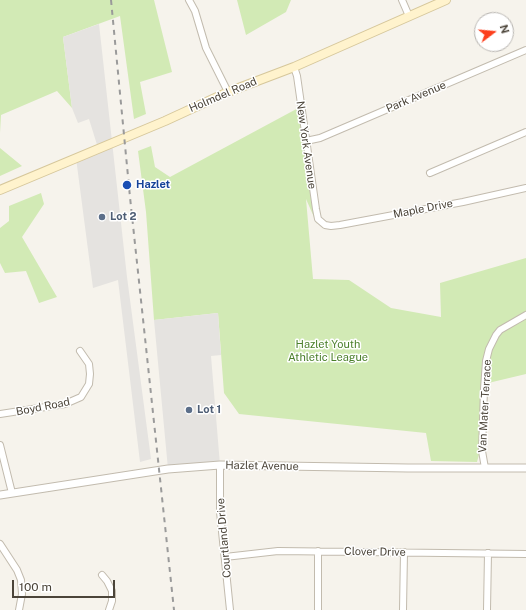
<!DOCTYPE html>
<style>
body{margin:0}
#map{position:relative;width:526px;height:610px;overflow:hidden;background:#f6f3ec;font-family:"Public Sans",sans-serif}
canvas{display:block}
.north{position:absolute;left:474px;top:12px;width:40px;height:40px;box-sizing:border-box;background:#fff;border:1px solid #b7b4b0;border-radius:50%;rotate:74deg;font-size:11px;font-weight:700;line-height:16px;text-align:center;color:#4b4439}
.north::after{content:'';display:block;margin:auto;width:14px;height:18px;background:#fc3f1d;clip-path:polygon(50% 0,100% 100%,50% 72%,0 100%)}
.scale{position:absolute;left:12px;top:580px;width:103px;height:18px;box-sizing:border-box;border:2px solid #4b4439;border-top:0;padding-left:5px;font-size:12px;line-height:14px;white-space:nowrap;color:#4b4439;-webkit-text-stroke:3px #fff;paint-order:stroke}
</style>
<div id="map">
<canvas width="526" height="610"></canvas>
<div class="north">N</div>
<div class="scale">100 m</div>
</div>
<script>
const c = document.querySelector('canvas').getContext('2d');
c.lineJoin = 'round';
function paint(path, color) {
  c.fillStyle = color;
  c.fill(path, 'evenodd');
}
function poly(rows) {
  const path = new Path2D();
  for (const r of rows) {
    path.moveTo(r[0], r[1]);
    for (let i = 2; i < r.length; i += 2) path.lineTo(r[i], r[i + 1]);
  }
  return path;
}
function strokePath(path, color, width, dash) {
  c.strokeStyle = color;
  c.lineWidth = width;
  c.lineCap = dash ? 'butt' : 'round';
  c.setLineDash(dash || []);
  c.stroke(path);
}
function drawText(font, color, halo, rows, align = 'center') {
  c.font = font + ' "Public Sans",sans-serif';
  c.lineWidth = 3;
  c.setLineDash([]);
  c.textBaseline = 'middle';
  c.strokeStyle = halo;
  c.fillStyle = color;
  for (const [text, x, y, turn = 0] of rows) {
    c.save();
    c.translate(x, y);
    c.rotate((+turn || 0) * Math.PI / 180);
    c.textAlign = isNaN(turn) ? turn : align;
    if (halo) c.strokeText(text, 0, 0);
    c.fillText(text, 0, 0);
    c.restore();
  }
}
const green = poly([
 [0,0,154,0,172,72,140,82,146,114,134,119,120,16,63,37,72,108,57,91,1,115,0,133],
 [237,0,291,0,286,12,246,35],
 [302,106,317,224,306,199,313,279,349,280,391,308,441,317,440,283,526,258,526,374,484,384,483,440,477,462,431,461,426,433,239,414,224,393,218,313,154,320,146,212,138,151,151,146,155,167,170,177],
 [0,148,22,166,0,176],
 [41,193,44,204,22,237,57,297,39,303,26,271,5,273,0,263,0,228,9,221,9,206]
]);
const parking = poly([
 [99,24,127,277,151,459,140,462,118,280,93,288,76,158,98,148,89,119,78,123,72,108,63,37],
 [218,313,221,355,211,356,220,465,168,469,154,320]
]);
const minor = poly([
 [189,0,195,11,206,48,228,92],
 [402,0,409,16],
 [294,67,297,76,316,209,318,219,325,225,331,226,340,225,463,202,526,188],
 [306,141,320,138,526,50],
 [430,173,526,132],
 [0,414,65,404,81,397,89,384,90,374,89,364,80,351],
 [0,445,12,493],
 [220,465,220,512,230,610],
 [485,468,482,451,484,389,486,361,489,349,496,335,500,330,526,315],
 [0,544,17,570,21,580,22,594,19,610],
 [225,557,278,551,526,554],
 [102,575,107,581,112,591,112,601,109,610],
 [318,610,318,551],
 [403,610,404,552],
 [487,610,488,553]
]);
const tertiary = poly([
 [0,495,168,469,220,465,408,468,526,468]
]);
const secondary = poly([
 [0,190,165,121,228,92,294,67,446,0]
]);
const rail = poly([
 [111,0,130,197,174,610]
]);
const markers = [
 [127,185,5,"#1a4fb4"],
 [102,217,4,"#5c6f8a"],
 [189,410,4,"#5c6f8a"]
];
const streetNames = [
 ["Holmdel Road",223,95,-23],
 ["Park Avenue",416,97,-23],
 ["New York Avenue",306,145,82],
 ["Maple Drive",423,209,-11],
 ["Van Mater Terrace",485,406,-87],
 ["Boyd Road",43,407,-11],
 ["Hazlet Avenue",262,466,1],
 ["Courtland Drive",224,538,-95],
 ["Clover Drive",375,552,1]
];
const transitNames = [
 ["Hazlet",136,185]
];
const serviceNames = [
 ["Lot 2",110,217],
 ["Lot 1",197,410]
];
const parkNames = [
 ["Hazlet Youth",328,345],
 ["Athletic League",328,358]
];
paint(green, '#d2eab5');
paint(parking, '#e5e3e0');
strokePath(minor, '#c2bbae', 8);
strokePath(tertiary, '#c2bbae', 9);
strokePath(secondary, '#d6c79b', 10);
strokePath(minor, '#fff', 6);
strokePath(tertiary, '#fff', 7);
strokePath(secondary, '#fff3cd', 8);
strokePath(rail, '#9a9a9a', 2, [5, 5]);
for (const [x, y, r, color] of markers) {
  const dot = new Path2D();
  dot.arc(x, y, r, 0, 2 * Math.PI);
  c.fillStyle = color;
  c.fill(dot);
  strokePath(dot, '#fff', 1.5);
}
drawText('11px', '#4b4439', '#fff', streetNames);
drawText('bold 11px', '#164399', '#fff', transitNames, 'left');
drawText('bold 11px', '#4e5e75', '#fff', serviceNames, 'left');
drawText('11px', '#4a7f2a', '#fff', parkNames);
</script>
